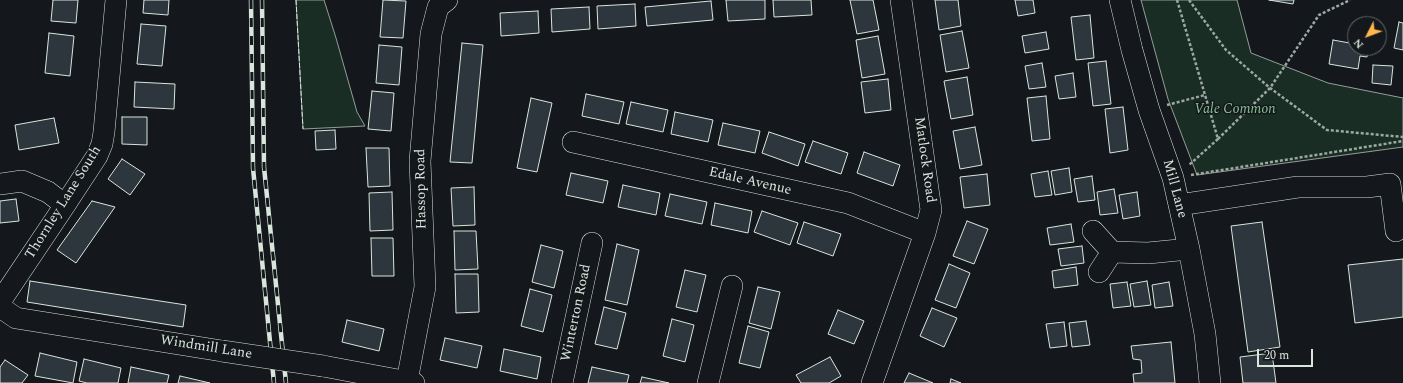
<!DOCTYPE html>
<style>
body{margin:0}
#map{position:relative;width:1403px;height:383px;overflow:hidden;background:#14181c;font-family:Spectral,serif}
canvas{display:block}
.north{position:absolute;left:1347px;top:16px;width:40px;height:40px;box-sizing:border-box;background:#14181c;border:1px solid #626a69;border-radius:50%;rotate:228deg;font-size:11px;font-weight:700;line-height:16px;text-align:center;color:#d8e6dc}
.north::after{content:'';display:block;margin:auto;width:14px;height:18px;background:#ffb74d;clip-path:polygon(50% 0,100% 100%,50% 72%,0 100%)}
.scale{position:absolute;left:1257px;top:349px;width:56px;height:18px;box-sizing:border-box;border:2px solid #d8e6dc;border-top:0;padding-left:5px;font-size:12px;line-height:14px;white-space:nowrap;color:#d8e6dc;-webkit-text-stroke:3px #14181c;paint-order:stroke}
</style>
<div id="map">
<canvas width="1403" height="383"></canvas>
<div class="north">N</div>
<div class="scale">20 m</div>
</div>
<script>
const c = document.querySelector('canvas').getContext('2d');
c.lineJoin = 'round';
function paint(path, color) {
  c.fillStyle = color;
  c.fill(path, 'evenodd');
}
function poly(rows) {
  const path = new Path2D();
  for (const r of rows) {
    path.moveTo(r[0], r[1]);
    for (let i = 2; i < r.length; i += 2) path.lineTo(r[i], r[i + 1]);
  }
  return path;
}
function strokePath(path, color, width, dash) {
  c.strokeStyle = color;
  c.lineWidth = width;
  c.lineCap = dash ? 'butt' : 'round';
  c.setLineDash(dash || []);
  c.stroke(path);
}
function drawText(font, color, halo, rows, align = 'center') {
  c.font = font + ' Spectral,serif';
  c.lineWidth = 3;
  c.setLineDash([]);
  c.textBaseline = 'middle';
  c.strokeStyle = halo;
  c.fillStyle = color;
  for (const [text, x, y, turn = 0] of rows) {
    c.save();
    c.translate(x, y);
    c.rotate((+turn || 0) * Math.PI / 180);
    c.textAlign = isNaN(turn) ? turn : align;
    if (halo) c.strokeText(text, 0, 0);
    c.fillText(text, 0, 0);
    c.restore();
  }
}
const green = poly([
 [296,0,324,0,336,38,357,112,365,126,303,129,296,0],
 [1141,0,1237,0,1251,53,1328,83,1403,98,1403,147,1197,175,1168,99,1141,0]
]);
const building = poly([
 [53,0,78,0,76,23,51,21,53,0],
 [144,0,169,0,168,15,143,13,144,0],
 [383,0,406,1,403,38,380,37,383,0],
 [726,0,765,0,765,19,728,21,726,0],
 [773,0,811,0,812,15,774,17,773,0],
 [850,0,873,0,879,30,857,34,850,0],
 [935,0,958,0,961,26,939,30,935,0],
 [1015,0,1033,0,1035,13,1018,16,1015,0],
 [1269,0,1294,0,1293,4,1269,0],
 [711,1,713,20,647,26,645,7,711,1],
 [635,4,636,26,598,29,597,6,635,4],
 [589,7,590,29,552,32,551,9,589,7],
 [538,11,539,33,501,36,500,13,538,11],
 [1090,15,1094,58,1076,60,1071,17,1090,15],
 [1399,22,1403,23,1403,50,1394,48,1399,22],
 [141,24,166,26,162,66,137,64,141,24],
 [962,31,969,68,946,72,940,35,962,31],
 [1046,32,1049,49,1025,53,1022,36,1046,32],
 [49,33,74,36,70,76,45,73,49,33],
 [878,36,885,74,862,78,856,40,878,36],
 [1333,40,1355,44,1355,48,1368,48,1367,57,1360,56,1358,69,1329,64,1333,40],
 [462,43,483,45,472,163,450,162,462,43],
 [379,45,402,47,399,85,376,83,379,45],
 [1106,61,1111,104,1093,106,1088,63,1106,61],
 [1042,63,1046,87,1029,89,1025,66,1042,63],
 [1373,65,1393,66,1391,85,1372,83,1373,65],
 [1073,73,1076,97,1059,99,1055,76,1073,73],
 [967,77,973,115,951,119,944,81,967,77],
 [888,79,891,110,865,113,861,82,888,79],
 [135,82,175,84,174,109,134,107,135,82],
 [372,91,394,93,391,131,368,129,372,91],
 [586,94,624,102,619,124,582,116,586,94],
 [1046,96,1050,139,1032,141,1027,98,1046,96],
 [531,98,552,103,537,172,517,168,531,98],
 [631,102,668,110,663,132,626,124,631,102],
 [1123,107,1128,150,1110,153,1105,109,1123,107],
 [675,112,713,120,708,142,671,134,675,112],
 [122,117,147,117,147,145,122,144,122,117],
 [54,118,59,143,19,150,15,125,54,118],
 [723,123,760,131,755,153,718,145,723,123],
 [975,127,982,165,960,169,953,131,975,127],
 [335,130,336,149,316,150,315,131,335,130],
 [769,132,805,144,798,166,762,153,769,132],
 [813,141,848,153,841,174,805,162,813,141],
 [366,148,389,148,390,186,368,187,366,148],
 [864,152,900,165,893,186,857,173,864,152],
 [122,159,145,174,130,195,108,179,122,159],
 [1069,168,1072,192,1055,195,1051,171,1069,168],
 [1048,171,1052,195,1035,197,1031,174,1048,171],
 [571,173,608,181,603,203,566,195,571,173],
 [987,174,990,205,964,208,960,177,987,174],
 [1092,176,1095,200,1078,202,1074,179,1092,176],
 [623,185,660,193,656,215,618,207,623,185],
 [474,187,475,225,453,226,451,188,474,187],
 [1114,189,1118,213,1100,215,1097,192,1114,189],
 [392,192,393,230,370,231,369,193,392,192],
 [1137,192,1140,216,1123,219,1119,195,1137,192],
 [670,194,707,202,702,224,665,216,670,194],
 [16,199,19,221,0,223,0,201,16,199],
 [92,201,115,207,76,263,57,250,92,201],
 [715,203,752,211,748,233,711,225,715,203],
 [762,211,798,223,790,245,754,232,762,211],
 [967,221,988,229,974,264,953,256,967,221],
 [804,222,841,234,833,256,797,243,804,222],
 [1262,222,1280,347,1248,352,1231,226,1262,222],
 [1071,224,1074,242,1050,245,1047,228,1071,224],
 [454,231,476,231,478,269,455,270,454,231],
 [371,238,393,238,394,276,372,276,371,238],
 [617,244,639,250,627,305,605,300,617,244],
 [541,245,563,251,554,288,532,282,541,245],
 [1082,246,1084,263,1061,266,1058,249,1082,246],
 [1403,259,1403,317,1355,323,1348,265,1403,259],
 [949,264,970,273,956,308,935,300,949,264],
 [1076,267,1078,285,1054,288,1052,271,1076,267],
 [685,270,706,275,697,312,676,307,685,270],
 [455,274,478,274,479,312,456,313,455,274],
 [30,281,186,305,183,327,27,302,30,281],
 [1147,281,1151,305,1134,307,1130,284,1147,281],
 [1127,282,1131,306,1113,308,1110,284,1127,282],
 [1169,282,1173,306,1155,308,1152,285,1169,282],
 [758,287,780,292,771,329,749,323,758,287],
 [530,289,552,295,543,332,521,326,530,289],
 [604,307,626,313,617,349,595,344,604,307],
 [932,308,957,318,944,347,920,336,932,308],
 [838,310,864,321,854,344,828,334,838,310],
 [672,319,694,325,685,362,663,356,672,319],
 [347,320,384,329,379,351,342,342,347,320],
 [1086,321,1090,345,1072,347,1069,323,1086,321],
 [1064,322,1067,346,1050,348,1046,324,1064,322],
 [748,326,769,332,760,368,739,363,748,326],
 [445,338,482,346,477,368,440,360,445,338],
 [1171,342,1175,383,1134,383,1133,374,1142,373,1141,360,1133,359,1131,346,1171,342],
 [504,349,541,357,537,379,500,371,504,349],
 [40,353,77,362,73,383,35,376,40,353],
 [1272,353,1276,383,1243,383,1240,357,1272,353],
 [830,357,841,376,829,383,801,383,796,375,830,357],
 [84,359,121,368,118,383,87,383,79,381,84,359],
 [5,360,28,375,22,383,0,383,0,367,5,360],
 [131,367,169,375,167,383,128,383,131,367],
 [592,367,629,375,627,383,588,383,592,367],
 [909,373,933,383,904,383,909,373],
 [180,376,210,383,178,383,180,376],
 [642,377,669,383,640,383,642,377],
 [951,379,961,383,950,383,951,379]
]);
const path = poly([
 [1177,0,1218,139,1189,165],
 [1189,0,1226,50,1270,88,1327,130,1403,137],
 [1167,105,1205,95],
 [1218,139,1270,88,1319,15,1350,0],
 [1191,175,1403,141]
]);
const minor = poly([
 [1120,0,1132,50,1149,110,1173,178,1189,249,1205,334,1210,383],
 [573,142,848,203,925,233],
 [0,184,22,181,48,192,65,205],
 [1179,205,1298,187,1367,187,1390,184,1396,231],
 [1093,231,1112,252],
 [1099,272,1112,252,1148,253,1189,249],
 [0,302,65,205,97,156,102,144,104,132,116,0],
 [0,307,16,318,222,351],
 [323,366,414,383],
 [407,381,425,287,420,161,431,34,438,7,447,0],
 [562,383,592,243],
 [708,383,732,286],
 [872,383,925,233,931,210,901,0]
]);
const rail = poly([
 [251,0,253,168,274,383],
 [262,0,264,167,286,383]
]);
const minorBridge = poly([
 [222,351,323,366]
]);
const fence = poly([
 [296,0,303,129]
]);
const parkNames = [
 ["Vale Common",1235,110]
];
const streetNames = [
 ["Matlock Road",924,160,82],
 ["Edale Avenue",750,182,13],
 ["Hassop Road",422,189,-91],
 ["Mill Lane",1174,189,75],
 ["Thornley Lane South",64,203,-58],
 ["Winterton Road",577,313,-78],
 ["Windmill Lane",206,348,9]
];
paint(green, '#1a2d24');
strokePath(green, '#939e99', 1);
paint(building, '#2c363c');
strokePath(building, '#d8e6dc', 1);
strokePath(minor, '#d8e6dc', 22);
strokePath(path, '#9da8a2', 2.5, [3, 2]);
strokePath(minor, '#14181c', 21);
strokePath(rail, '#d8e6dc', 4.5);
strokePath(rail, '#14181c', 3, [9]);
strokePath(minorBridge, '#d8e6dc', 22, []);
strokePath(minorBridge, '#14181c', 21);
strokePath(fence, '#d8e6dc', 1, [5, 2]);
drawText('italic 14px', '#8ac095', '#14181c', parkNames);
drawText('14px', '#d8e6dc', '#14181c', streetNames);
</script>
